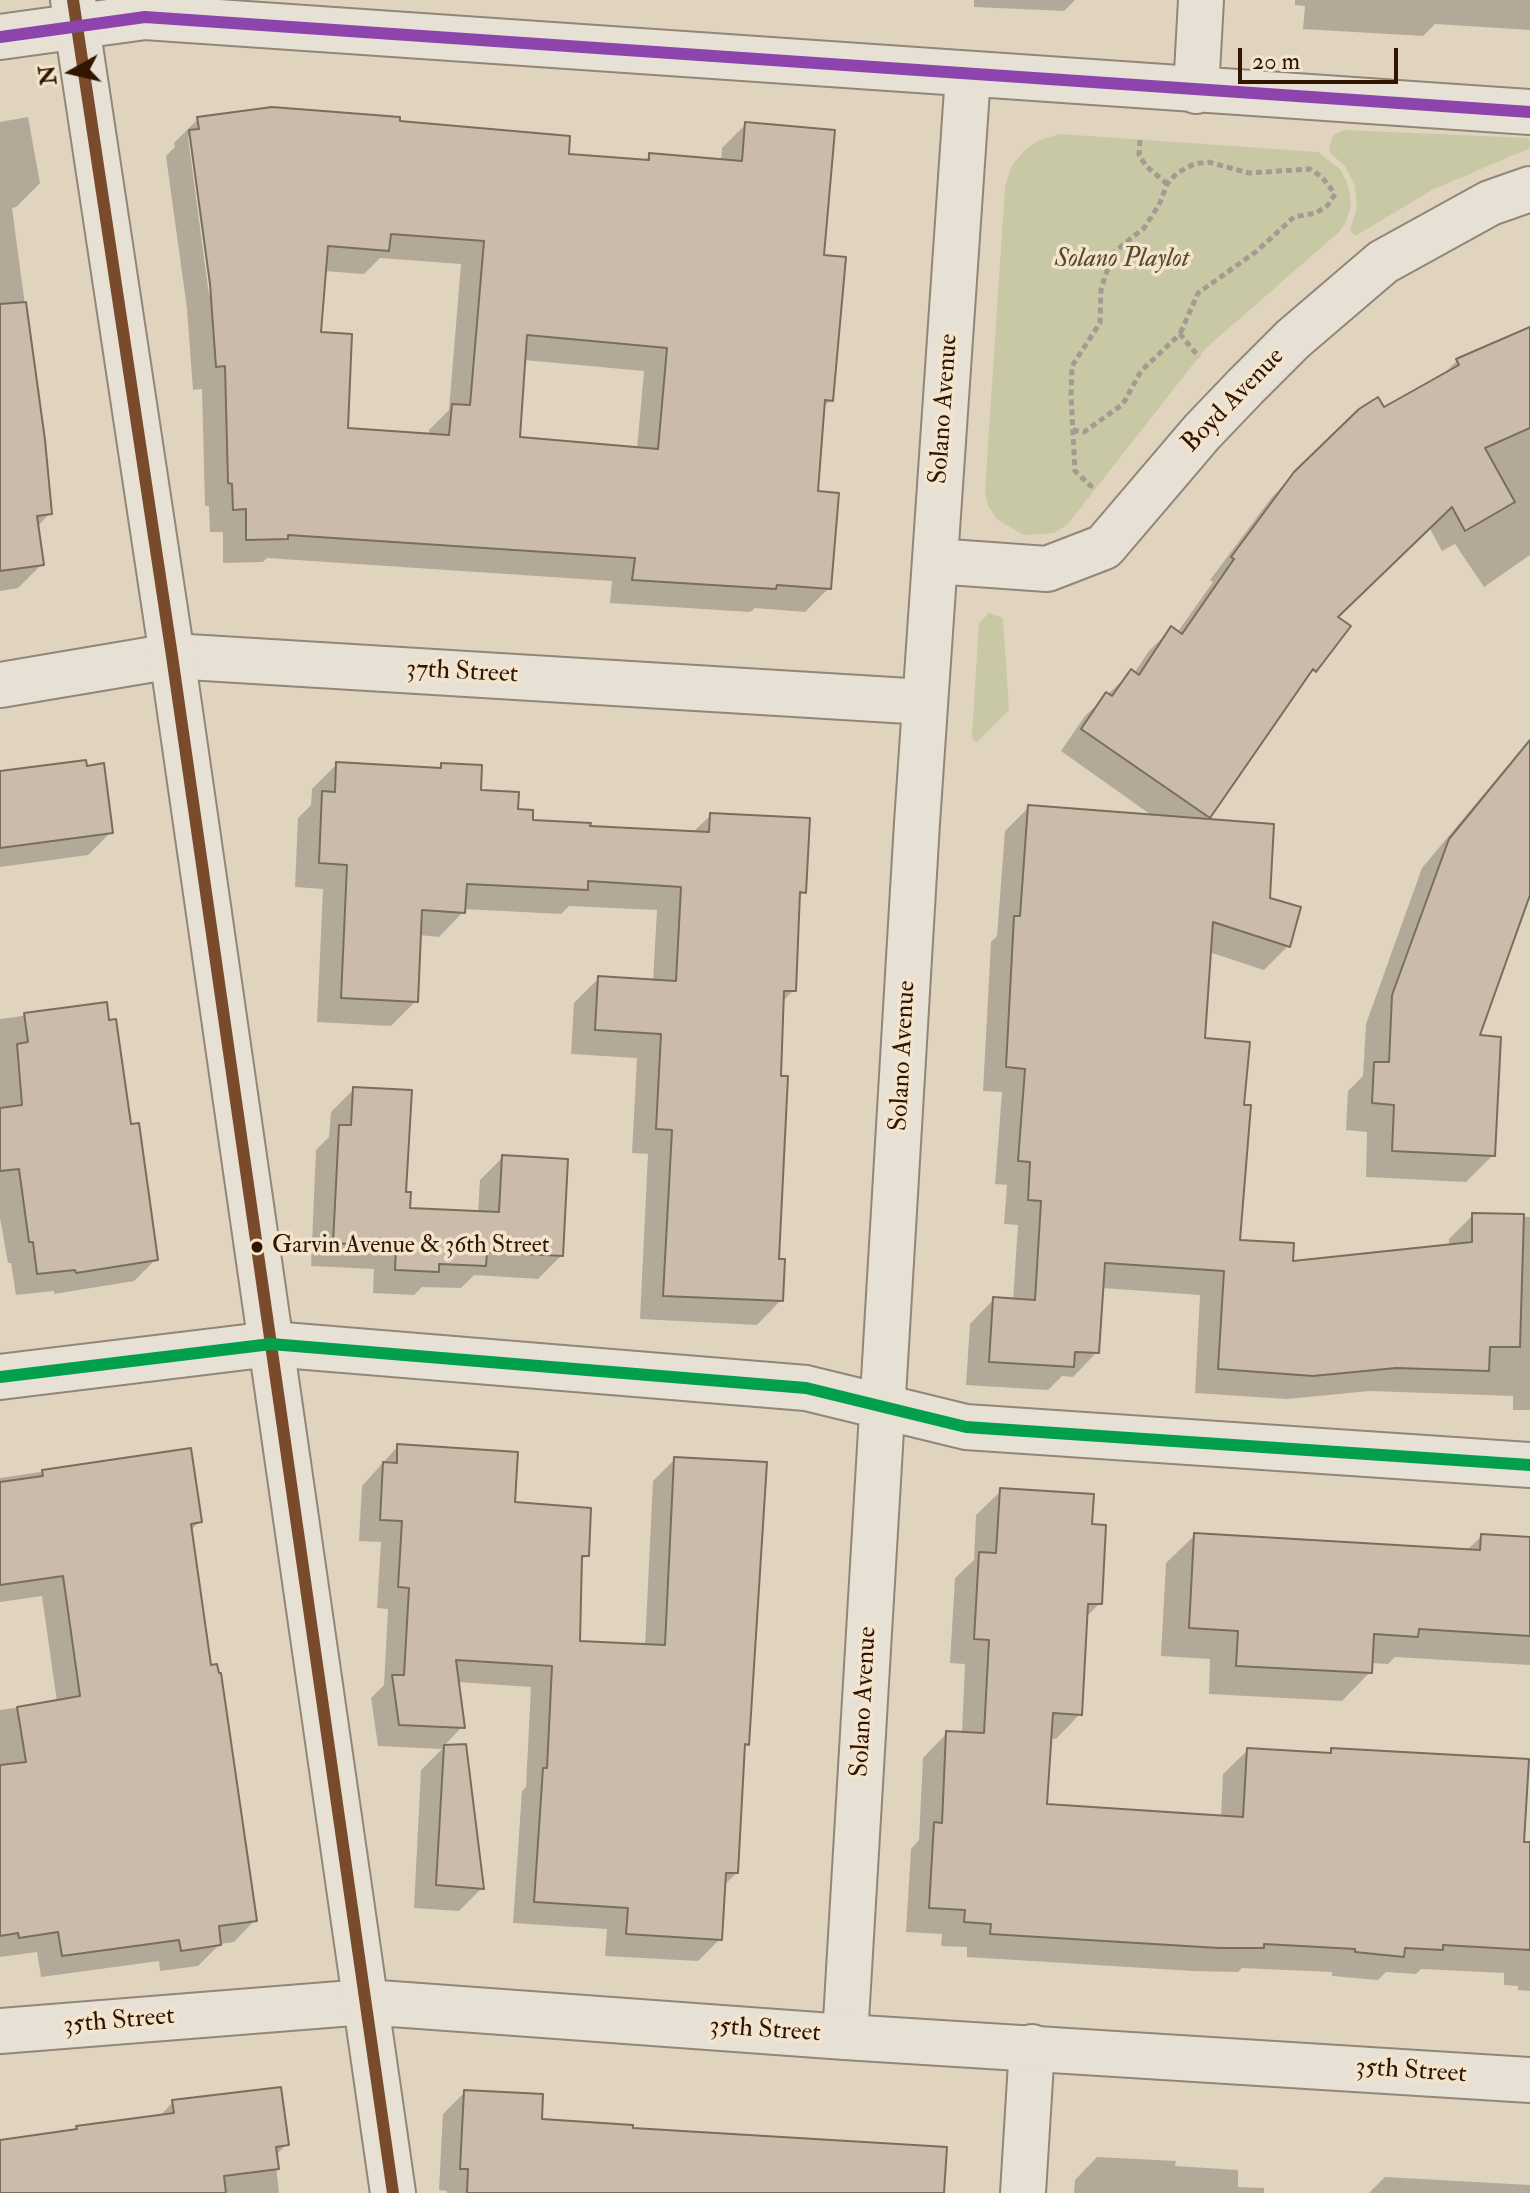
<!DOCTYPE html>
<style>
body{margin:0}
#map{position:relative;width:1530px;height:2193px;overflow:hidden;background:#e0d4bf;font-family:"IM FELL Double Pica",serif}
canvas{display:block}
.north{position:absolute;left:32px;top:32px;width:80px;height:80px;-webkit-text-stroke:6px #f3e5cd;paint-order:stroke;rotate:262deg;font-size:22px;font-weight:700;line-height:32px;text-align:center;color:#321500}
.north::after{content:'';display:block;margin:auto;width:28px;height:36px;background:#321500;clip-path:polygon(50% 0,100% 100%,50% 72%,0 100%)}
.scale{position:absolute;left:1238px;top:48px;width:160px;height:36px;box-sizing:border-box;border:4px solid #321500;border-top:0;padding-left:10px;font-size:24px;line-height:28px;white-space:nowrap;color:#321500;-webkit-text-stroke:6px #f3e5cd;paint-order:stroke}
</style>
<div id="map">
<canvas width="1530" height="2193"></canvas>
<div class="north">N</div>
<div class="scale">20 m</div>
</div>
<script>
const c = document.querySelector('canvas').getContext('2d');
c.lineJoin = 'round';
function fillPath(path, color) {
  c.fillStyle = color;
  c.fill(path, 'evenodd');
}
function poly(rows) {
  const path = new Path2D();
  for (const r of rows) {
    path.moveTo(r[0], r[1]);
    for (let i = 2; i < r.length; i += 2) path.lineTo(r[i], r[i + 1]);
  }
  return path;
}
function stroke(path, color, width, dash) {
  c.strokeStyle = color;
  c.lineWidth = width;
  c.lineCap = dash ? 'butt' : 'round';
  c.setLineDash(dash || []);
  c.stroke(path);
}
function drawText(font, color, halo, rows, align = 'center') {
  c.font = font + ' "IM FELL Double Pica",serif';
  c.lineWidth = 7;
  c.setLineDash([]);
  c.textBaseline = 'middle';
  c.strokeStyle = halo;
  c.fillStyle = color;
  for (const [text, x, y, turn = 0] of rows) {
    c.save();
    c.translate(x, y);
    c.rotate((+turn || 0) * Math.PI / 180);
    c.textAlign = isNaN(turn) ? turn : align;
    if (halo) c.strokeText(text, 0, 0);
    c.fillText(text, 0, 0);
    c.restore();
  }
}
const green = poly([
 [1344,130,1529,138,1530,148,1432,190,1355,236,1350,230,1357,208,1355,186,1345,166,1331,154,1329,149,1333,135],
 [1060,134,1318,152,1341,170,1349,188,1351,206,1346,221,1340,231,1205,349,1068,524,1054,533,1024,535,998,520,988,506,985,491,1005,187,1012,165,1026,149,1040,140],
 [989,613,1003,618,1009,710,977,742,973,740,972,735,979,623]
]);
const shadow = poly([
 [974,0,1075,0,1064,11,974,7],
 [1295,0,1530,0,1530,30,1435,24,1423,36,1303,29,1305,6,1295,5],
 [28,117,40,183,16,207,12,208,43,440,50,513,37,527,42,564,18,588,0,591,0,122],
 [198,119,398,123,567,156,643,162,650,155,721,161,722,148,746,124,822,257,831,400,822,408,816,493,829,588,805,612,755,608,750,612,610,603,612,581,267,558,263,562,223,563,223,532,210,532,209,506,205,506,202,389,193,390,187,309,166,156,175,147,174,143],
 [188,137,192,137,213,294,209,295],
 [380,258,461,264,449,410,429,430,429,436,346,429,318,334,324,271,364,274],
 [524,360,644,371,637,449,518,439],
 [1530,329,1530,555,1484,587,1455,544,1442,551,1429,527,1336,617,1314,670,1301,683,1205,820,1268,899,1288,946,1264,970,1209,952,1203,1039,1242,1107,1238,1242,1291,1264,1449,1247,1449,1239,1473,1215,1530,1217,1530,1410,1513,1410,1513,1396,1370,1391,1287,1399,1195,1393,1200,1295,1103,1288,1097,1352,1073,1377,1062,1376,1048,1390,966,1385,970,1324,994,1299,1013,1301,1018,1225,1004,1224,1007,1185,995,1184,1002,1092,983,1091,991,942,997,936,1005,831,1029,807,1154,817,1061,751,1085,716,1131,672,1134,673,1149,651,1171,629,1177,633,1213,582,1210,580,1272,497,1360,410,1383,410,1439,378,1458,360],
 [1530,743,1530,889,1477,1037,1493,1155,1466,1182,1366,1177,1367,1132,1346,1130,1348,1091,1363,1076,1366,1024,1422,868,1504,770],
 [337,764,437,770,442,765,479,792,531,822,588,828,692,833,711,815,804,892,798,898,794,990,782,1002,776,1261,781,1300,757,1325,640,1319,648,1154,632,1153,637,1058,571,1054,574,1003,599,978,653,981,657,910,569,906,561,914,464,909,463,912,439,937,419,935,416,1001,391,1026,317,1022,323,889,295,887,298,818,311,805,312,789],
 [0,774,111,832,88,855,0,867],
 [105,1005,156,1259,134,1281,54,1294,54,1291,16,1295,11,1263,8,1263,0,1218,0,1019],
 [354,1089,404,1193,408,1210,478,1213,480,1180,503,1157,561,1256,538,1279,474,1275,461,1288,422,1287,414,1295,373,1293,374,1269,311,1266,316,1150,329,1137,331,1112],
 [398,1446,513,1504,587,1555,580,1562,578,1643,645,1646,653,1481,675,1459,747,1744,743,1748,737,1873,723,1886,720,1939,698,1961,605,1956,607,1929,513,1923,522,1791,526,1787,531,1687,457,1682,462,1727,443,1747,465,1746,482,1888,459,1911,414,1908,421,1770,442,1749,378,1746,371,1698,384,1685,388,1609,377,1608,381,1542,359,1541,362,1486],
 [189,1450,200,1521,190,1531,210,1667,255,1920,234,1942,220,1944,198,1966,160,1971,159,1961,41,1977,37,1952,0,1957,0,1710,57,1702,42,1596,0,1602,0,1478],
 [1001,1491,1090,1526,1100,1603,1085,1618,1080,1714,1056,1739,1049,1738,1045,1806,1221,1817,1223,1774,1248,1750,1327,1755,1332,1750,1522,1844,1530,1844,1530,1991,1518,1990,1518,1986,1504,1985,1504,1973,1421,1969,1416,1974,1386,1972,1378,1980,1332,1976,1332,1972,1242,1968,1238,1972,1193,1971,967,1957,967,1947,941,1946,942,1934,906,1932,911,1849,919,1840,923,1758,947,1733,962,1734,965,1664,950,1663,955,1578,974,1560,976,1515],
 [1195,1535,1466,1551,1482,1536,1530,1539,1530,1665,1395,1657,1388,1664,1371,1663,1370,1672,1342,1701,1209,1694,1210,1659,1161,1656,1166,1563],
 [465,2092,539,2121,632,2130,942,2193,447,2193,447,2191,439,2190,443,2114],
 [173,2102,287,2144,275,2156,279,2193,0,2193,0,2142,73,2132,77,2128,158,2118],
 [1097,2157,1176,2161,1175,2166,1238,2170,1238,2187,1264,2188,1264,2193,1074,2193,1075,2180],
 [1385,2177,1530,2185,1530,2193,1369,2193]
]);
const building = poly([
 [272,107,400,117,400,121,570,136,569,154,649,160,649,153,742,161,745,122,835,130,824,255,846,257,833,401,825,400,818,491,839,493,831,589,777,585,776,589,632,580,635,558,288,535,288,539,246,540,246,509,233,510,232,484,228,483,225,366,216,367,210,284,189,130,199,129,197,117,272,107],
 [391,234,484,241,470,405,452,404,449,435,348,428,352,334,321,332,328,246,389,251,391,234],
 [527,335,667,348,658,449,520,437,527,335],
 [26,302,45,440,52,514,37,516,44,565,0,571,0,304,26,302],
 [1530,327,1530,428,1485,448,1515,502,1465,531,1452,507,1338,617,1351,626,1316,672,1313,669,1210,818,1081,729,1106,692,1112,696,1131,669,1139,675,1171,626,1182,634,1234,559,1231,557,1294,472,1359,409,1378,397,1384,407,1459,365,1456,359,1530,327],
 [1530,740,1530,895,1480,1035,1501,1037,1495,1156,1392,1151,1394,1105,1372,1103,1374,1062,1389,1062,1392,995,1449,839,1530,740],
 [86,760,87,766,104,763,113,833,0,848,0,771,86,760],
 [336,762,441,768,441,763,482,765,481,790,519,792,518,809,533,810,533,820,591,823,590,826,709,832,710,813,810,818,806,893,800,892,796,991,784,991,781,1076,788,1076,779,1259,785,1259,783,1301,663,1296,672,1130,656,1129,661,1034,595,1030,598,976,676,981,681,887,588,881,588,890,467,884,465,913,422,910,418,1002,341,998,347,865,319,863,322,791,335,792,336,762],
 [1028,805,1274,824,1270,898,1301,907,1290,947,1213,922,1205,1038,1250,1042,1244,1105,1251,1105,1240,1240,1294,1243,1293,1261,1472,1242,1472,1213,1524,1214,1520,1347,1490,1347,1489,1371,1396,1368,1313,1376,1218,1369,1224,1271,1105,1263,1099,1353,1075,1352,1074,1367,989,1362,993,1297,1035,1300,1041,1201,1028,1200,1030,1162,1018,1161,1025,1069,1006,1067,1014,916,1020,916,1028,805],
 [107,1002,109,1020,116,1019,131,1124,139,1123,158,1260,76,1273,75,1270,37,1274,33,1242,29,1242,19,1169,0,1171,0,1108,22,1105,17,1044,28,1042,24,1013,107,1002],
 [353,1087,412,1090,406,1192,411,1192,410,1208,499,1212,502,1155,568,1159,563,1256,487,1252,486,1266,439,1264,439,1272,395,1270,396,1247,333,1243,339,1125,351,1125,353,1087],
 [397,1444,518,1452,515,1502,591,1508,589,1556,582,1556,580,1641,665,1645,674,1457,767,1462,749,1745,745,1744,738,1873,726,1873,722,1940,626,1934,628,1908,534,1902,543,1768,547,1768,552,1666,456,1660,465,1728,399,1725,392,1675,404,1675,409,1588,398,1587,402,1521,380,1520,383,1462,397,1463,397,1444],
 [191,1448,202,1522,191,1524,211,1665,217,1664,219,1673,221,1673,257,1921,219,1926,221,1945,181,1951,179,1940,62,1956,58,1932,19,1938,18,1933,0,1936,0,1765,26,1762,17,1707,80,1696,63,1576,0,1585,0,1482,43,1476,42,1470,191,1448],
 [1000,1488,1094,1494,1092,1524,1106,1525,1102,1604,1088,1604,1082,1715,1053,1713,1047,1804,1243,1817,1247,1748,1331,1753,1331,1748,1529,1759,1524,1842,1530,1842,1530,1950,1443,1945,1443,1950,1405,1948,1404,1957,1355,1952,1355,1949,1264,1944,1264,1948,1219,1948,990,1934,991,1924,964,1922,965,1910,929,1908,934,1822,942,1823,946,1731,984,1733,989,1640,974,1639,979,1552,996,1553,1000,1488],
 [1194,1533,1480,1550,1481,1534,1530,1537,1530,1636,1419,1629,1418,1637,1374,1634,1372,1673,1236,1666,1238,1631,1189,1628,1194,1533],
 [466,1744,484,1889,436,1885,444,1745,466,1744],
 [281,2087,289,2145,276,2147,279,2169,224,2176,226,2193,0,2193,0,2140,77,2129,76,2126,174,2113,172,2100,281,2087],
 [464,2090,543,2094,542,2119,633,2125,633,2128,947,2147,944,2193,467,2193,468,2169,460,2169,464,2090]
]);
const path = poly([
 [1140,140,1139,155,1146,166,1167,184],
 [1073,430,1084,432,1123,404,1141,371,1180,334,1199,357],
 [1090,488,1091,486,1075,471,1071,395,1072,366,1100,323,1101,289,1113,253,1144,228,1159,205,1167,184,1177,173,1194,164,1208,162,1249,173,1310,169,1322,177,1335,194,1328,205,1316,213,1294,217,1257,251,1198,293,1180,334]
]);
const minor = poly([
 [0,37,145,17,1530,112],
 [1196,91,1201,0],
 [935,561,1047,569,1104,547,1202,432,1245,387,1293,339,1383,262,1490,203,1530,189],
 [0,685,172,656,925,702],
 [0,1377,271,1344,806,1388,966,1427,1530,1465],
 [0,2031,365,2002],
 [845,2037,917,823,968,75],
 [1023,2193,1032,2047]
]);
const tertiary = poly([
 [73,0,172,656,393,2193],
 [365,2002,845,2037,1530,2080]
]);
const bus1 = poly([
 [73,0,172,656,393,2193]
]);
const bus2 = poly([
 [0,1377,271,1344,806,1388,966,1427,1530,1465]
]);
const bus3 = poly([
 [0,37,145,17,1530,112]
]);
const markers = [
 [257,1247,7,"#321500"]
];
const busNames = [
 ["Garvin Avenue & 36th Street",272,1247]
];
const parkNames = [
 ["Solano Playlot",1122,260]
];
const streetNames = [
 ["Boyd Avenue",1234,401,-46],
 ["Solano Avenue",945,409,-86],
 ["37th Street",462,673,3],
 ["Solano Avenue",904,1056,-87],
 ["Solano Avenue",865,1702,-87],
 ["35th Street",119,2022,-5],
 ["35th Street",765,2031,4],
 ["35th Street",1411,2072,4]
];
fillPath(green, '#c8c8a4');
fillPath(shadow, '#0003');
fillPath(building, '#cbbbaa');
stroke(building, '#786d5f', 2);
stroke(minor, '#918678', 48);
stroke(tertiary, '#918678', 48);
stroke(path, '#a39b91', 5, [6, 4]);
stroke(minor, '#e6e0d5', 44);
stroke(tertiary, '#e6e0d5', 44);
stroke(bus1, '#7a4b2a', 12);
stroke(bus2, '#029f4d', 12);
stroke(bus3, '#8e44ad', 12);
for (const [x, y, r, color] of markers) {
  const dot = new Path2D();
  dot.arc(x, y, r, 0, 2 * Math.PI);
  c.fillStyle = color;
  c.fill(dot);
  stroke(dot, '#f3e5cd', 3);
}
drawText('24px', '#321500', '#f3e5cd', busNames, 'left');
drawText('italic 26px', '#59482b', '#f3e5cd', parkNames);
drawText('26px', '#321500', '#f3e5cd', streetNames);
</script>
